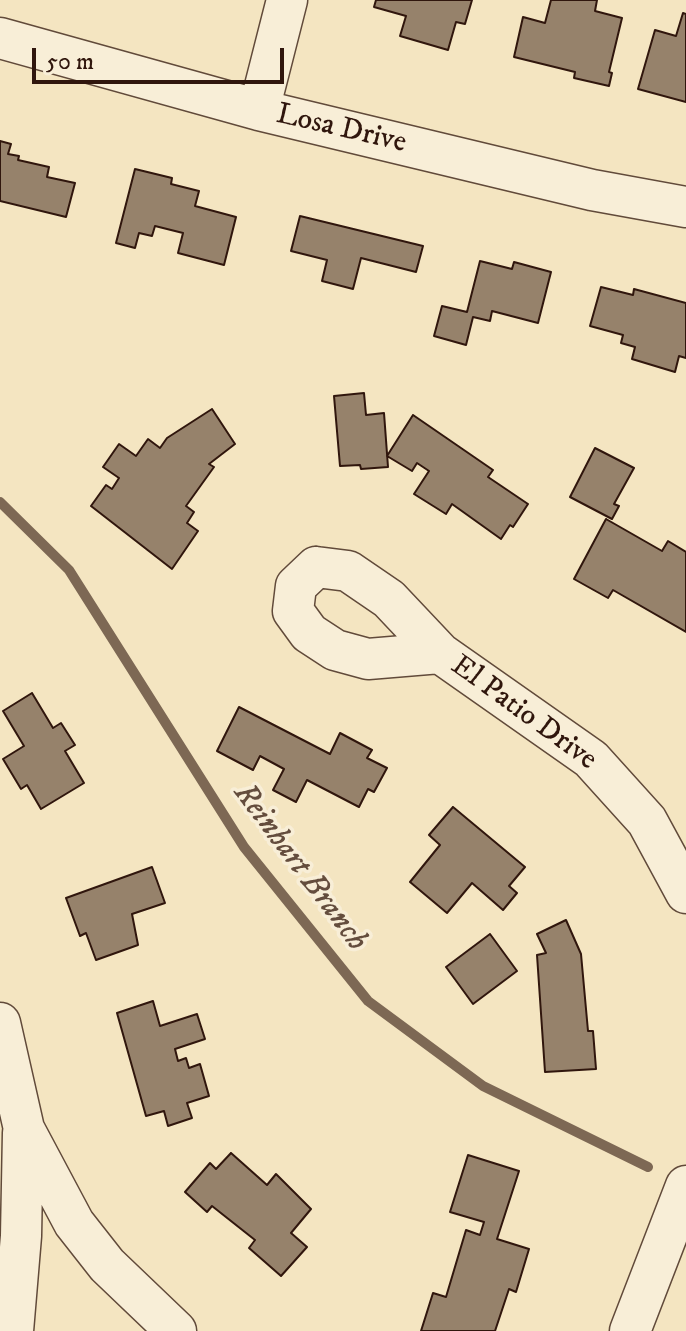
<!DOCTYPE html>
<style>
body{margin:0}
#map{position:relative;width:686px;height:1331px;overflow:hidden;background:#f4e5c1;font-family:"IM FELL DW Pica",serif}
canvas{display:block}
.scale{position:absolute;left:32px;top:48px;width:252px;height:36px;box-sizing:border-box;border:4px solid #30160d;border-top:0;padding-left:10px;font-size:24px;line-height:28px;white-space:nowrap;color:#30160d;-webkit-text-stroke:6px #f8eed7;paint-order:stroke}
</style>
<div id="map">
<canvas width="686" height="1331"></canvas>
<div class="scale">50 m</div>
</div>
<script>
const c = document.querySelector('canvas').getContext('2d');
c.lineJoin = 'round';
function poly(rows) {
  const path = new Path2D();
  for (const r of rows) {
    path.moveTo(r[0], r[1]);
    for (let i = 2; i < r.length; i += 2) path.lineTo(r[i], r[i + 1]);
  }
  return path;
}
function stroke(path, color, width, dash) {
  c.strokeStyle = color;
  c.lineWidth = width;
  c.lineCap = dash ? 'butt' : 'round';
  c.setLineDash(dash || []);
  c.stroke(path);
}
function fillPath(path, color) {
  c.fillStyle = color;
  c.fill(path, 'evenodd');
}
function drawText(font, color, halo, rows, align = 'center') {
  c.font = font + ' "IM FELL DW Pica",serif';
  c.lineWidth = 7;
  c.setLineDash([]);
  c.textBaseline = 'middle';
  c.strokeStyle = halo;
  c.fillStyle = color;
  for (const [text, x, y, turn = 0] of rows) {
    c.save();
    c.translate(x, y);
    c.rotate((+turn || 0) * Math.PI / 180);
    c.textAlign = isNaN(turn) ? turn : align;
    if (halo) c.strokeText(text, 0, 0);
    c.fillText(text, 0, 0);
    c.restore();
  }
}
const stream = poly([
 [0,502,69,570,244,847,368,1001,483,1086,648,1167]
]);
const building = poly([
 [376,0,472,0,465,24,456,22,448,50,400,36,406,16,374,7,376,0],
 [551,0,597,0,595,11,622,18,609,72,612,73,609,86,574,78,575,72,514,57,523,17,545,23,551,0],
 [683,13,686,14,686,102,638,89,655,30,676,36,683,13],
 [0,141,11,144,8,154,19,156,18,160,49,167,47,177,75,183,66,217,0,201,0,141],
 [135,169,172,178,171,184,199,191,195,206,236,217,224,265,178,253,183,233,155,226,152,236,139,233,135,248,116,243,135,169],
 [300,216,423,246,416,272,361,258,353,289,322,281,327,260,291,251,300,216],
 [480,261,512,269,514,262,551,272,538,323,492,311,490,321,473,317,466,345,434,336,442,306,467,312,480,261],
 [601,287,633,295,634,289,686,303,686,358,679,356,675,372,632,359,635,347,621,343,623,335,590,326,601,287],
 [364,393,366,415,384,413,388,467,361,469,360,465,340,466,334,396,364,393],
 [212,409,235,444,209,464,214,467,186,506,194,512,187,523,198,531,172,569,91,506,106,485,112,489,119,478,103,467,119,444,136,456,148,439,160,448,167,438,212,409],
 [413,415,493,470,488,477,528,504,513,527,510,525,501,539,452,504,446,514,414,494,429,471,417,463,412,471,387,456,413,415],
 [595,448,634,468,614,504,619,506,612,519,570,497,595,448],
 [606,519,662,551,668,541,686,552,686,632,613,590,608,598,574,579,606,519],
 [32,693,53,728,61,723,75,745,65,751,84,783,41,809,27,785,21,789,3,759,24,746,3,711,32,693],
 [239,707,330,754,340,733,372,750,367,758,387,768,374,792,368,789,359,807,307,780,296,802,273,790,284,769,260,756,253,770,217,751,239,707],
 [453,807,525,867,509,886,517,893,503,910,472,883,447,913,410,882,440,845,429,835,453,807],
 [152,867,165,903,132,914,138,945,96,960,86,933,80,936,66,898,152,867],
 [566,920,581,954,588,1031,593,1031,596,1069,545,1072,537,955,546,953,537,934,566,920],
 [490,934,517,971,473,1004,446,967,490,934],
 [153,1001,160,1026,197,1014,205,1039,175,1049,178,1061,186,1058,189,1068,200,1064,209,1096,187,1103,192,1118,168,1126,164,1111,146,1116,117,1013,153,1001],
 [231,1153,267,1185,276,1174,311,1209,291,1233,307,1247,281,1276,249,1248,255,1240,212,1206,207,1212,185,1192,210,1163,216,1169,231,1153],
 [468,1155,519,1171,497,1239,529,1249,516,1292,509,1289,495,1331,421,1331,433,1293,446,1297,466,1230,480,1235,484,1222,450,1212,468,1155]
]);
const street = poly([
 [0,38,259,110,592,190,686,207],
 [259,110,287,0],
 [316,567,348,571,389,599,440,653,368,659,335,650,309,633,293,611,296,586,316,567],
 [440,653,591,759,647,821,686,893],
 [0,1023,24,1129,74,1223,107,1265,176,1331],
 [13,1331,21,1236,23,1133],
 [630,1331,686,1186]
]);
const streetNames = [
 ["Losa Drive",341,130,13],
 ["El Patio Drive",523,714,36]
];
const waterNames = [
 ["Reinhart Branch",299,868,53]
];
stroke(stream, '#7d6854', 10);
fillPath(building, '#96826b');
stroke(building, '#30160d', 2);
stroke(street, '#614a3a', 43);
stroke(street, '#f8eed7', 40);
drawText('30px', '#30160d', '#f8eed7', streetNames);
drawText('italic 32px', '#644d3d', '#f8eed7', waterNames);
</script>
